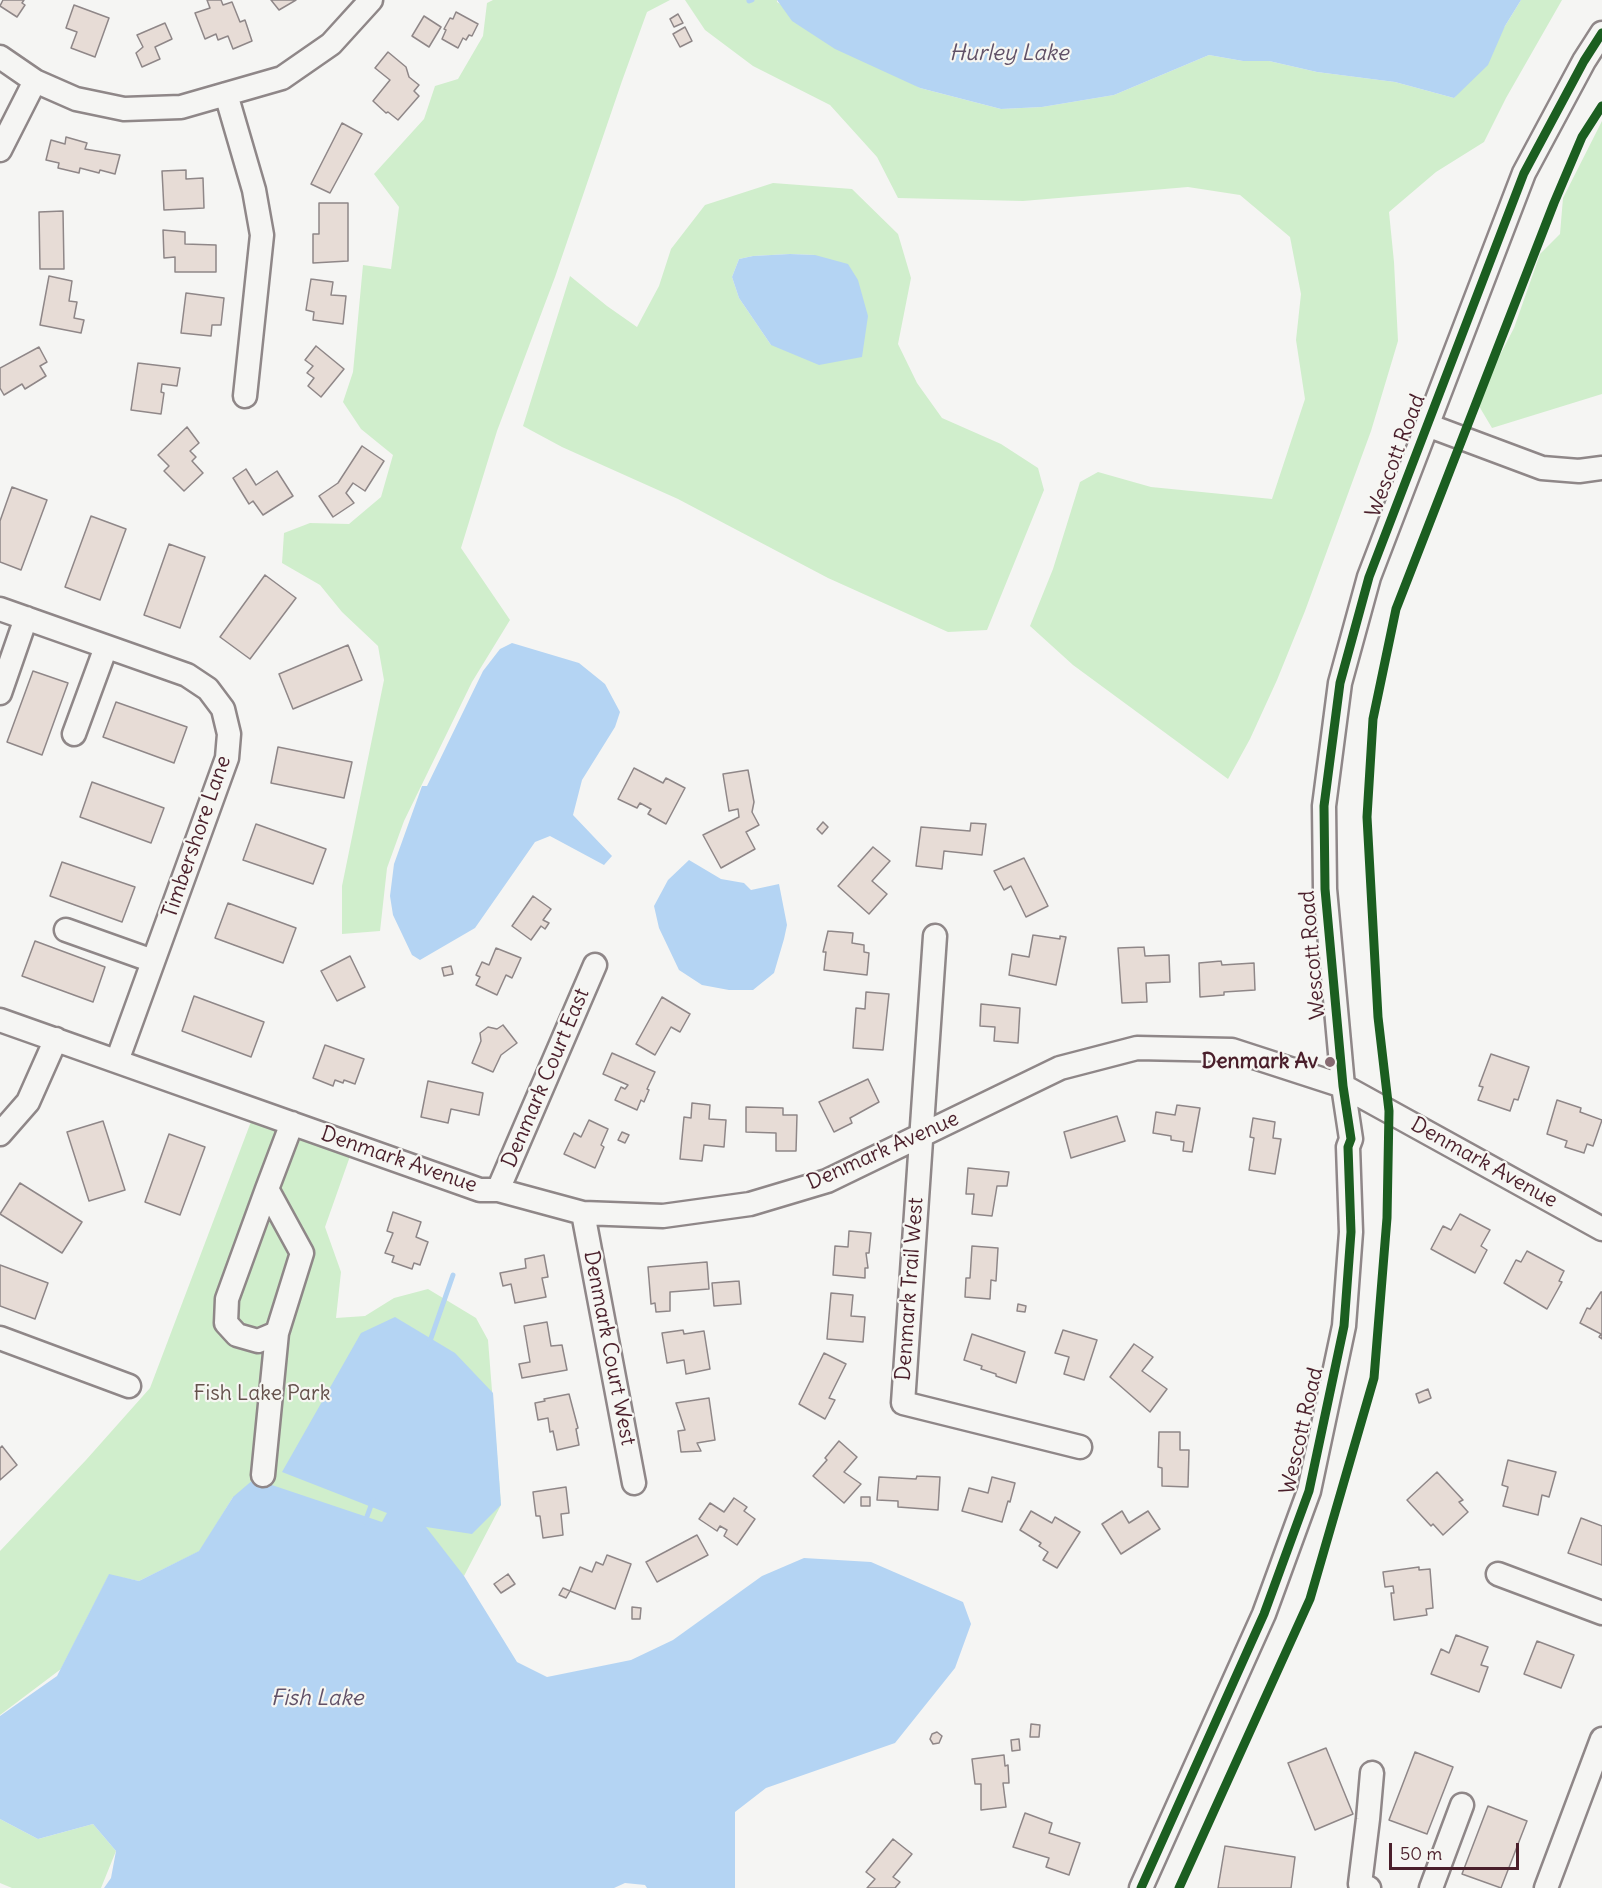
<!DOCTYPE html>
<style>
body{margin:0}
#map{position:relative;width:1602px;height:1888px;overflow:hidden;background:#f5f5f3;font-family:Delius,sans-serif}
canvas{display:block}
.scale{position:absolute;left:1389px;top:1843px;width:130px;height:27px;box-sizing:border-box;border:3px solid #4a1f2b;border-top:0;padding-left:8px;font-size:18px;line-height:21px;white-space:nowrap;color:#4a1f2b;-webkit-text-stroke:4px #f6f6f2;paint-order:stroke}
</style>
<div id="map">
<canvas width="1602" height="1888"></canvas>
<div class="scale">50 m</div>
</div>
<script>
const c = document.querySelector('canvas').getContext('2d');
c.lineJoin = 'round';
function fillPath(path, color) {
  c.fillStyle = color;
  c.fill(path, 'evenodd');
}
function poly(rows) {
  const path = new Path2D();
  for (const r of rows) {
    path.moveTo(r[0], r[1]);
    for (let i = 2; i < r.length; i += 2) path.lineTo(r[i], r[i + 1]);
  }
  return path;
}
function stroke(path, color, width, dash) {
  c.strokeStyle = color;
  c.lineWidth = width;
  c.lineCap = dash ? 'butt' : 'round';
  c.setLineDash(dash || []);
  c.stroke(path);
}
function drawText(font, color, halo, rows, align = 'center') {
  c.font = font + ' Delius,sans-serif';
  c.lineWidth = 4.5;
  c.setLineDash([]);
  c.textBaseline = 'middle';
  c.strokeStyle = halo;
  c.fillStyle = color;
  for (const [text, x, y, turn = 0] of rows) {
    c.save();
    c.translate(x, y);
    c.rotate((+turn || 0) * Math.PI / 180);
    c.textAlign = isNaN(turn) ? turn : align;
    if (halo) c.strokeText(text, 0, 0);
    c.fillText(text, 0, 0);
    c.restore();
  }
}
const green = poly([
 [493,0,670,0,647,12,622,81,555,277,497,431,461,548,510,620,472,682,404,821,387,868,380,931,342,934,342,886,384,680,378,646,342,612,320,585,282,563,284,533,310,523,349,524,381,497,393,455,361,429,343,402,353,372,363,265,391,269,399,207,374,174,424,119,435,86,458,79,483,36,487,3],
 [685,0,777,0,777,2,920,88,1001,109,1042,107,1114,95,1209,55,1243,61,1269,61,1317,72,1395,82,1454,98,1505,26,1521,0,1562,0,1506,98,1484,142,1436,172,1389,212,1394,262,1398,341,1371,431,1305,611,1277,680,1250,739,1228,779,1073,665,1030,626,1053,569,1080,482,1098,472,1151,487,1272,499,1305,399,1296,340,1301,294,1290,237,1240,195,1188,187,1023,201,898,198,877,157,830,105,753,66,705,30],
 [1602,121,1602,394,1492,428,1476,401,1514,328,1540,254,1560,234,1563,198],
 [773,183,852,189,898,234,911,278,898,344,917,383,942,418,1001,444,1038,468,1044,490,987,630,948,632,828,578,678,499,562,447,523,426,570,276,607,306,637,327,659,286,671,249,705,205],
 [790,254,815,255,771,345,739,298,732,277,739,259,753,256],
 [252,1119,354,1145,325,1227,341,1272,336,1318,365,1316,394,1298,428,1289,476,1318,488,1340,501,1505,464,1576,382,1523,233,1497,200,1551,139,1581,109,1575,61,1669,0,1715,0,1551,86,1460,150,1388],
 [0,1819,38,1839,93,1824,116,1851,101,1888,12,1888,0,1883]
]);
const water = poly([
 [777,0,1521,0,1505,26,1488,65,1454,98,1395,82,1317,72,1269,61,1243,61,1209,55,1114,95,1042,107,1001,109,920,88,835,49,792,21],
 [790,254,815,255,848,264,858,280,868,316,862,357,819,365,771,345,739,298,732,277,739,259,753,256],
 [512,643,579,663,605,684,620,712,615,727,582,780,573,815,612,856,604,865,550,836,535,842,475,928,420,960,412,955,393,915,390,896,394,864,422,786,427,786,483,671,500,649],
 [689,860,721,879,744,883,751,890,779,884,787,925,784,939,774,973,753,990,729,990,702,985,679,970,659,928,654,906,668,880],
 [395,1317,455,1353,493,1393,501,1505,472,1534,426,1527,464,1576,517,1662,547,1677,631,1660,673,1640,762,1576,804,1558,871,1562,963,1602,971,1624,955,1668,895,1743,766,1788,735,1812,735,1888,647,1888,645,1885,625,1883,614,1888,104,1888,111,1878,116,1851,93,1824,38,1839,0,1819,0,1716,57,1676,109,1574,139,1581,199,1551,233,1497,254,1479,382,1522,387,1513,282,1472,361,1333]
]);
const stream = poly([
 [749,1,752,0],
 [429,1344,453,1275],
 [365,1522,373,1500]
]);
const building = poly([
 [3,0,24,0,22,3,25,5,17,17,0,6,3,0],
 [207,0,221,0,223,5,232,2,240,22,245,20,252,41,233,49,228,36,218,40,216,34,205,39,195,13,210,8,207,0],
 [271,0,296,0,279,10,271,0],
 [74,5,109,18,95,57,71,48,77,32,66,28,74,5],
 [456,12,478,24,472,36,469,35,466,40,463,38,458,48,442,39,446,30,444,29,450,18,453,19,456,12],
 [678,14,683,23,674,27,670,19,678,14],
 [424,16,441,27,429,47,412,36,424,16],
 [165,23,172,39,155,47,160,59,142,67,136,53,143,47,137,35,165,23],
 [685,27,692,41,680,47,673,34,685,27],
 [388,52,406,67,409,77,419,85,414,91,419,96,398,120,388,112,386,113,373,101,390,80,375,68,388,52],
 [342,123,362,134,330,193,311,184,342,123],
 [66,137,87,143,85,149,120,155,115,174,100,170,99,173,80,168,79,173,58,168,59,163,46,160,51,140,65,144,66,137],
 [186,170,186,179,203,178,204,208,164,210,162,171,186,170],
 [319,203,348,203,348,261,313,263,313,234,319,234,319,203],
 [63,211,64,269,40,269,39,212,63,211],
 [163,230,185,232,185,244,216,245,216,272,175,272,175,257,164,258,163,230],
 [49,276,72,281,69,301,77,302,74,318,84,320,81,333,40,325,49,276],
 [311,279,333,282,331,295,346,296,343,324,313,320,314,312,306,310,311,279],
 [186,293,224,298,221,325,212,325,211,336,181,333,186,293],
 [316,346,344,369,321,397,308,386,314,378,307,373,313,366,305,360,316,346],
 [39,347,47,362,40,366,46,376,25,389,22,384,4,395,0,388,0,368,39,347],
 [138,363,180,368,177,386,162,384,161,392,164,393,161,414,131,410,138,363],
 [187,427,199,443,190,451,196,457,192,461,203,473,184,491,164,471,169,466,158,455,187,427],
 [362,446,384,461,365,491,353,483,346,493,354,503,333,517,319,496,338,483,362,446],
 [246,469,256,485,277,471,293,496,263,515,253,501,249,504,233,478,246,469],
 [12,487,47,500,21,570,0,562,0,521,12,487],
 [91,516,126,529,100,600,65,587,91,516],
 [169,544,205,557,180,628,144,615,169,544],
 [265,575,296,598,250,659,220,637,265,575],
 [348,645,362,680,293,709,279,674,348,645],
 [33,671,68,683,42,755,7,742,33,671],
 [116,702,187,727,174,763,103,737,116,702],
 [278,747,352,762,344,798,271,783,278,747],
 [634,768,663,783,666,778,685,788,666,824,648,814,651,809,640,803,637,808,618,799,634,768],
 [748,770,754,802,752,812,759,825,746,832,755,849,721,868,703,835,739,817,738,809,729,811,723,774,748,770],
 [92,782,164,808,151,843,80,817,92,782],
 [823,822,828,827,822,834,817,829,823,822],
 [971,823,986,824,982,855,944,851,942,869,916,866,921,827,970,831,971,823],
 [256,824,326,849,313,884,243,860,256,824],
 [873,847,890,861,872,881,887,894,869,914,838,886,873,847],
 [1024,858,1048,906,1026,917,1011,886,1004,890,994,871,1024,858],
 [62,862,135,887,122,922,50,896,62,862],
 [533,896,551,909,543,920,549,923,545,929,541,926,531,940,512,926,533,896],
 [228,903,296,928,283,963,215,938,228,903],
 [828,931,853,933,852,943,864,945,864,952,869,953,867,975,824,970,826,952,823,952,828,931],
 [1033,935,1060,939,1060,936,1066,937,1056,985,1009,975,1012,954,1029,957,1033,935],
 [35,941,105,967,93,1002,22,976,35,941],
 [1144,947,1145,956,1169,955,1170,982,1146,983,1147,1002,1122,1003,1118,948,1144,947],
 [496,948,521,958,512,978,506,975,497,995,476,985,480,977,476,975,482,962,489,965,496,948],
 [350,956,365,987,337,1001,321,971,350,956],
 [1221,961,1222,965,1254,963,1255,990,1224,992,1224,995,1200,997,1199,963,1221,961],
 [451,966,453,974,444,976,442,968,451,966],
 [866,992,889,994,883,1050,853,1048,856,1008,865,1009,866,992],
 [194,996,264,1022,251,1057,182,1031,194,996],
 [662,997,690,1014,680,1032,671,1027,655,1055,636,1044,662,997],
 [981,1004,1020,1008,1018,1043,994,1041,995,1027,980,1026,981,1004],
 [503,1025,517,1043,501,1055,493,1072,472,1063,481,1041,480,1033,488,1027,497,1029,503,1025],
 [325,1045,364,1059,355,1084,344,1080,343,1083,335,1080,333,1086,313,1078,325,1045],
 [612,1053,655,1072,647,1089,649,1090,644,1102,641,1100,637,1110,615,1100,621,1087,625,1089,628,1085,603,1074,612,1053],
 [1491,1054,1529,1067,1518,1100,1514,1099,1510,1111,1478,1100,1483,1087,1479,1086,1491,1054],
 [868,1079,879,1102,850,1118,852,1123,834,1132,819,1102,868,1079],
 [428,1081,483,1093,479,1115,451,1109,448,1123,421,1117,428,1081],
 [1557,1100,1581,1108,1580,1112,1602,1120,1593,1146,1587,1144,1584,1153,1565,1147,1567,1141,1547,1134,1557,1100],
 [692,1103,710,1105,709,1119,726,1120,724,1147,704,1145,702,1161,680,1159,684,1117,691,1118,692,1103],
 [1177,1105,1200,1108,1192,1152,1183,1151,1184,1142,1171,1140,1171,1136,1153,1133,1156,1112,1175,1115,1177,1105],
 [746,1107,783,1108,783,1115,797,1115,796,1151,776,1151,776,1133,746,1132,746,1107],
 [1117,1116,1125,1141,1071,1158,1064,1132,1117,1116],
 [1253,1118,1275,1122,1273,1138,1281,1139,1275,1174,1249,1170,1254,1138,1250,1137,1253,1118],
 [589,1120,608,1129,601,1145,604,1147,595,1168,564,1154,574,1133,581,1137,589,1120],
 [103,1121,125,1190,89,1201,67,1132,103,1121],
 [622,1132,629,1135,625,1143,618,1140,622,1132],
 [169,1134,205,1147,180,1215,145,1202,169,1134],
 [968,1168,1009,1172,1007,1186,997,1186,992,1216,972,1214,974,1194,966,1194,968,1168],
 [20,1183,82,1222,62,1253,0,1214,20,1183],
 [393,1212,421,1222,416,1237,428,1242,420,1265,414,1263,412,1269,392,1262,394,1256,385,1253,393,1233,387,1231,393,1212],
 [1460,1214,1490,1230,1481,1246,1487,1250,1475,1273,1431,1249,1443,1226,1451,1230,1460,1214],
 [849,1231,871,1233,869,1253,866,1253,868,1268,865,1268,865,1278,833,1275,835,1246,848,1247,849,1231],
 [972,1246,998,1248,996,1281,991,1280,990,1299,965,1297,966,1278,970,1278,972,1246],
 [1527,1251,1564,1271,1559,1281,1562,1282,1547,1309,1504,1283,1516,1260,1521,1262,1527,1251],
 [544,1255,548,1277,542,1278,546,1297,515,1303,511,1284,503,1286,500,1273,526,1268,525,1259,544,1255],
 [707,1262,709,1289,670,1292,670,1311,656,1312,655,1303,651,1304,648,1267,707,1262],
 [0,1265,48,1283,35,1319,0,1306,0,1265],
 [739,1281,741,1304,714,1306,712,1283,739,1281],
 [1601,1292,1602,1292,1602,1339,1599,1337,1601,1334,1580,1323,1587,1308,1590,1309,1601,1292],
 [831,1293,853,1295,851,1316,865,1317,863,1342,827,1339,831,1293],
 [1018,1304,1026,1306,1025,1312,1017,1311,1018,1304],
 [547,1322,551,1346,562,1345,567,1370,522,1378,519,1364,530,1362,524,1326,547,1322],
 [683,1330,684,1334,704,1331,710,1369,686,1374,684,1360,667,1363,662,1333,683,1330],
 [1063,1330,1097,1340,1084,1380,1064,1374,1069,1357,1055,1353,1063,1330],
 [972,1334,1025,1352,1016,1383,996,1376,996,1374,981,1369,982,1366,964,1360,972,1334],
 [1134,1344,1153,1357,1142,1371,1167,1389,1150,1412,1110,1377,1134,1344],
 [824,1353,846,1364,829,1398,835,1400,825,1419,799,1404,824,1353],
 [1428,1389,1431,1398,1419,1403,1416,1394,1428,1389],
 [569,1394,578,1428,576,1429,579,1445,557,1450,553,1431,550,1432,548,1418,538,1420,535,1403,545,1401,544,1399,569,1394],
 [709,1398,715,1440,697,1443,701,1451,681,1452,678,1431,685,1430,676,1403,709,1398],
 [1159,1432,1180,1432,1180,1450,1189,1450,1188,1487,1162,1486,1162,1468,1158,1467,1159,1432],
 [839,1441,857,1457,844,1472,861,1484,844,1503,813,1476,827,1460,825,1458,839,1441],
 [2,1446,17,1465,0,1480,0,1448,2,1446],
 [1508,1460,1556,1472,1549,1497,1542,1495,1538,1515,1503,1506,1508,1487,1502,1485,1508,1460],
 [1437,1472,1463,1500,1459,1502,1468,1512,1443,1535,1433,1524,1431,1526,1407,1500,1437,1472],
 [917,1476,940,1477,938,1510,898,1507,898,1501,877,1500,879,1477,916,1479,917,1476],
 [992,1477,1015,1483,1010,1502,1008,1501,1002,1522,962,1511,969,1488,988,1493,992,1477],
 [566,1487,569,1513,561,1514,563,1535,543,1538,540,1516,536,1516,533,1492,566,1487],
 [861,1497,870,1497,870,1506,861,1506,861,1497],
 [734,1498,747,1507,744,1511,755,1519,737,1545,724,1536,727,1530,720,1526,717,1531,699,1519,710,1503,724,1512,734,1498],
 [1031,1511,1052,1523,1055,1517,1080,1532,1057,1568,1043,1560,1048,1552,1039,1546,1041,1543,1020,1530,1031,1511],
 [1122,1511,1129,1523,1148,1511,1160,1529,1121,1554,1102,1524,1122,1511],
 [1581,1518,1602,1526,1602,1565,1568,1553,1581,1518],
 [697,1535,708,1555,657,1582,646,1562,697,1535],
 [607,1555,631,1564,615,1609,570,1591,580,1567,592,1572,596,1562,603,1565,607,1555],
 [1419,1567,1419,1570,1430,1569,1433,1608,1426,1609,1427,1615,1394,1620,1391,1593,1394,1593,1393,1586,1385,1587,1383,1572,1419,1567],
 [508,1574,515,1584,501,1593,494,1584,508,1574],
 [563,1588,570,1591,566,1598,559,1595,563,1588],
 [632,1607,641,1608,640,1619,632,1619,632,1607],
 [1456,1635,1488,1647,1481,1665,1488,1667,1479,1692,1431,1674,1441,1649,1449,1653,1456,1635],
 [1537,1641,1574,1655,1561,1688,1524,1674,1537,1641],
 [1031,1724,1040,1725,1039,1737,1030,1737,1031,1724],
 [937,1732,942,1736,939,1743,933,1744,930,1739,932,1734,937,1732],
 [1019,1739,1020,1750,1012,1751,1011,1740,1019,1739],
 [1326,1748,1353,1814,1315,1830,1288,1763,1326,1748],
 [1415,1752,1453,1767,1427,1834,1389,1820,1415,1752],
 [1004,1755,1005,1766,1008,1765,1009,1783,1003,1783,1006,1807,981,1810,981,1784,975,1784,972,1759,1004,1755],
 [1488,1806,1527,1821,1501,1888,1462,1874,1488,1806],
 [1025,1813,1052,1823,1049,1833,1080,1843,1069,1875,1046,1867,1049,1858,1013,1847,1025,1813],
 [893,1839,912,1854,893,1877,900,1882,895,1888,867,1888,875,1879,866,1872,893,1839],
 [1225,1846,1295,1857,1291,1888,1218,1888,1225,1846]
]);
const minor = poly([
 [0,57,35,81,76,99,124,109,181,107,282,78,331,44,371,0],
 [226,94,254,190,262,235,245,396],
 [0,150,35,81],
 [1427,425,1542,468,1579,471,1602,468],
 [0,609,187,675,208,689,223,709,229,734,227,758,117,1061],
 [0,693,26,618],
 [74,734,106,647],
 [66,930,153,961],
 [935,936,903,1403,1080,1447],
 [0,1020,480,1190,498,1190,583,1213,663,1216,750,1204,827,1181,1060,1068,1137,1048,1232,1050,1343,1086,1602,1229],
 [0,1134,28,1102,56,1039],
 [267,1189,302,1253,277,1333,258,1341,237,1335,226,1323,227,1299,267,1189,292,1123],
 [498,1190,595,965],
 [583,1213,634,1483],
 [0,1338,129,1386],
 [263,1475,277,1333],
 [1498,1574,1602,1613],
 [1141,1888,1264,1614,1309,1491,1344,1326,1351,1232,1348,1147,1351,1139,1343,1086,1325,889,1324,806,1340,683,1369,577,1524,173,1584,61,1602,33],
 [1369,1888,1360,1884,1368,1819,1372,1773],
 [1431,1888,1462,1805],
 [1546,1888,1602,1739]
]);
const cycleway = poly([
 [1141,1888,1264,1614,1309,1491,1344,1326,1351,1232,1348,1147,1351,1139,1343,1086,1325,889,1324,806,1340,683,1369,577,1524,173,1584,61,1602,33],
 [1179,1888,1310,1599,1374,1378,1387,1218,1389,1111,1378,1017,1367,817,1373,719,1396,609,1554,203,1582,137,1602,106]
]);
const markers = [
 [1330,1062,6,"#866a71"]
];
const streetNames = [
 ["Wescott Road",1396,456,-69],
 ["Timbershore Lane",197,837,-71],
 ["Wescott Road",1313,955,-95],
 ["Denmark Court East",546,1078,-67],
 ["Denmark Avenue",883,1151,-24],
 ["Denmark Avenue",399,1160,19],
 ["Denmark Avenue",1484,1163,29],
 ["Denmark Trail West",910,1289,-86],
 ["Denmark Court West",609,1348,79],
 ["Wescott Road",1302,1431,-77]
];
const poiNames = [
 ["Denmark Av",1318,1062]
];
const parkNames = [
 ["Fish Lake Park",262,1394]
];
const waterNames = [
 ["Hurley Lake",1009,54],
 ["Fish Lake",317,1699]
];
fillPath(green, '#d0eecc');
fillPath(water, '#b4d4f3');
stroke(stream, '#b4d4f3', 5);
fillPath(building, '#e7dcd6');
stroke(building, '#8f8788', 1.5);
stroke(minor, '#8f8788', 27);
stroke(minor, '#f5f5f3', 22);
stroke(cycleway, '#1b5e20', 9);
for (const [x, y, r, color] of markers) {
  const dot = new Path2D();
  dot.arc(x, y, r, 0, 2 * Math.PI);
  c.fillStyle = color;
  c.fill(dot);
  stroke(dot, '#f6f6f2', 2);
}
drawText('21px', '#4a1f2b', '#f6f6f2', streetNames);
drawText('bold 21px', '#4a1f2b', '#f6f6f2', poiNames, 'right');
drawText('21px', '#64524c', '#f6f6f2', parkNames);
drawText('italic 22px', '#615167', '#f6f6f2', waterNames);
</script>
